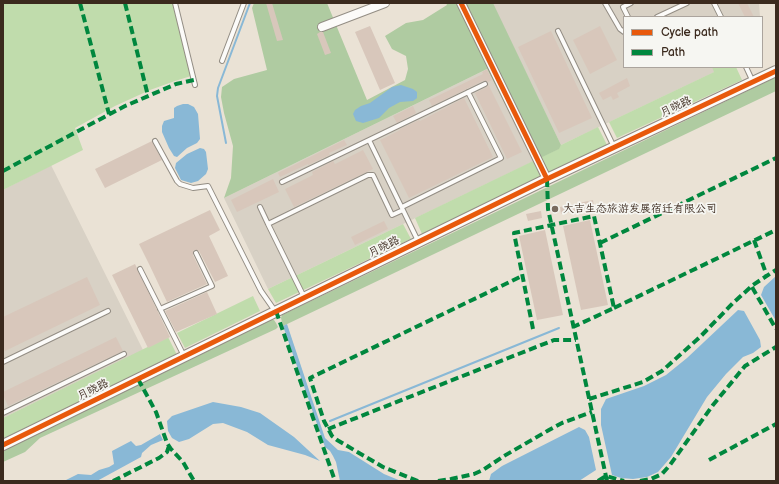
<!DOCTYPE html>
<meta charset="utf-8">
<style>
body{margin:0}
#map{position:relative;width:779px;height:484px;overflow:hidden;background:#eae2d5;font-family:"Balsamiq Sans",sans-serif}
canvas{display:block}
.frame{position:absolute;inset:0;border:4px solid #3b2a1e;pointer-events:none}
.legend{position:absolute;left:623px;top:16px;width:140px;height:52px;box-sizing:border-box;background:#f6f6f2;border:1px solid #aba49d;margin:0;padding:5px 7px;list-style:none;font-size:12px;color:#3b2a1e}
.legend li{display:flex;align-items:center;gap:8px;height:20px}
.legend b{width:20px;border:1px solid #aba49d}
</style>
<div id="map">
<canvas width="779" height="484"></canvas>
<div class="frame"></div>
<ul class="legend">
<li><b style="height:5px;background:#e8590c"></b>Cycle path</li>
<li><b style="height:5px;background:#00873e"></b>Path</li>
</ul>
</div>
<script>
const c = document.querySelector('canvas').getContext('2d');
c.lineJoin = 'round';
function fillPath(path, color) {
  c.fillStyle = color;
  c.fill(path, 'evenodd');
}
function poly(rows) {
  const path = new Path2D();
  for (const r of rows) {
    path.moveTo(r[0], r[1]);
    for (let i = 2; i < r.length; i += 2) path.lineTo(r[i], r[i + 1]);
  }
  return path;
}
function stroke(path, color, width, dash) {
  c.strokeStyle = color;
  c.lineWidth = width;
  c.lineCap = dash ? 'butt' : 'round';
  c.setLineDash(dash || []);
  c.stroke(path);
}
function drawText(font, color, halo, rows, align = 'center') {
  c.font = font + ' "Balsamiq Sans","LXGW WenKai TC",sans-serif';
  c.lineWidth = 3.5;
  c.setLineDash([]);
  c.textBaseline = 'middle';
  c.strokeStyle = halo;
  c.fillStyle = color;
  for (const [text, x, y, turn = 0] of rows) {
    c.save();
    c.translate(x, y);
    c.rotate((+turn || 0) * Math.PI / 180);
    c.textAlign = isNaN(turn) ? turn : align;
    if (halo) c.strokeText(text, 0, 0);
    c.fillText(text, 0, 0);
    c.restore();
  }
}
const industrial = poly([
 [492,3,759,3,760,17,624,17,624,67,725,67,561,145],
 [487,69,534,161,268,289,224,198],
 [51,165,143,350,3,418,3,190]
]);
const green = poly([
 [3,3,173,3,191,76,175,81,150,90,115,106,75,128,83,150,3,190],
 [712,67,736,67,742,80,617,138,609,122,714,72],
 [598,127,607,145,422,234,415,218,558,149,561,145],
 [403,224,411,239,276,303,268,289],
 [253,296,260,311,185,348,177,333],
 [168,337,177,355,5,439,3,435,3,418]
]);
const forest = poly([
 [254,3,327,3,367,100,405,80,408,69,406,56,392,49,385,36,406,23,423,20,447,5,446,3,493,3,561,145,559,149,534,161,487,69,224,198,231,178,233,146,224,113,221,97,222,87,234,79,267,70,252,8],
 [776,77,776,91,283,326,281,318,282,315],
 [271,319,274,320,276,323,278,327,276,329,40,438,25,452,3,462,3,451]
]);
const water = poly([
 [401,85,413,89,417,92,417,98,413,101,400,102,389,108,379,118,363,123,356,121,353,114,355,110,361,106,370,103,392,87],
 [183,104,188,104,194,107,198,114,200,139,197,143,187,148,177,157,174,156,169,148,162,132,162,126,164,121,174,118,174,108,177,106],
 [200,148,204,149,206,152,208,169,206,174,198,181,191,183,181,180,175,168,176,163,187,154],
 [776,276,776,321,761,295,764,287],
 [738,310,744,311,760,340,761,347,753,353,743,357,726,374,707,397,671,457,658,472,647,477,633,479,621,478,612,475,601,425,601,409,606,399,644,386,666,375,687,358],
 [287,324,325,438,338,450,349,452,384,474,401,481,340,481,336,462,333,456,330,451,325,447,283,326],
 [213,402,241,407,260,413,294,437,320,461,305,455,268,445,247,432,223,423,213,424,189,439,179,442,172,438,168,431,167,421,172,416],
 [579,427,585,430,589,437,596,470,579,481,489,481,491,474,502,466],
 [160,434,163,440,151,445,142,453,141,457,97,481,64,481,78,474,91,475,99,470,109,467,114,464,112,451,131,441,136,446,141,445]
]);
const stream = poly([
 [226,143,217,96,218,88,250,3],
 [330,421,559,328]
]);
const building = poly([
 [266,3,272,3,283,40,277,41],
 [738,3,747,3,754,17,745,17],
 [370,26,395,83,380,90,355,32],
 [600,26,617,60,590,74,573,40],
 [551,31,592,118,559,133,518,47],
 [320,32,323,32,331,53,325,55,317,34],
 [487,69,492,80,488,82,483,81,432,106,429,100,483,74,482,72],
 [627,78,630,86,617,93,619,97,613,100,611,96,603,100,599,93],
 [488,84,522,152,507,159,475,93,487,87],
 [464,98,493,157,409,198,380,140,400,130,400,129,419,120,420,121],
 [413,106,416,113,397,123,393,116],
 [344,140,347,145,329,153,330,155,308,165,308,164,280,177,278,173],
 [152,141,162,160,105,188,95,169],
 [363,150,373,169,294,207,285,189,313,175,312,172,333,161,335,164],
 [273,179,279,192,237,212,231,200],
 [593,200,594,207,561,214,560,207],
 [210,210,220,230,209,236,228,276,215,282,199,251,195,250,193,251,193,255,207,284,167,302,149,264,139,244],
 [541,211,542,218,528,221,526,214],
 [590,220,608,305,581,310,563,226],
 [384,221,388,229,355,245,351,237],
 [545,230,563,315,537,320,519,236],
 [135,264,170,337,148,348,112,275],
 [87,277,100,305,5,351,3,347,3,317],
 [207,292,217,314,176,332,165,311],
 [116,337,123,351,8,406,3,395,3,392]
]);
const service = poly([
 [175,3,195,85],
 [605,3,620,29,624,32],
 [714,3,721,17],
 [628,17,623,7,631,3],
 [657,17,687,3],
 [558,31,614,147],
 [222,61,244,3],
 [746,67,753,82],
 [369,140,418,241],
 [155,141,177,181,180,184,193,188,208,186,261,291,275,311],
 [282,182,485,84],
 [260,207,268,224,368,175,373,175,392,215,403,210],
 [402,207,501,158,468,92],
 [268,224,304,297],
 [140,269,184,356],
 [160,309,212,286,196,253],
 [3,362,108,311],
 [3,413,124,354]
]);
const minor = poly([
 [461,3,547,179],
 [322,27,385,3]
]);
const tertiary = poly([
 [3,445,547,179,776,71]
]);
const quiet = poly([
 [80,3,109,114],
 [125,3,148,96],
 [3,171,125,106,176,84,194,80],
 [547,179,548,209,607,481],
 [754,240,767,276],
 [600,243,776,158],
 [752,287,776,329],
 [614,308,776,230],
 [276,311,335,481],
 [533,329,514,233,594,216,614,308,573,327],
 [138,379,156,412,167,443,171,449,183,462,194,481],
 [589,399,643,382,662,371,700,337,733,303,753,285,771,273,776,270],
 [328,429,554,340,576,340],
 [709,460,776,424],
 [113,481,159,458,167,452,169,446],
 [418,481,383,467,337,440,332,436,324,421,310,378,522,276],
 [438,481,451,479,474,474,483,470,504,456,549,430,562,423,592,412],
 [598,481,606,476,624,481],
 [640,481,651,479,662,474,670,465,713,405,745,366,776,347]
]);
const cycleway = poly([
 [461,3,547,179],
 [3,445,547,179,776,71]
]);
const markers = [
 [555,209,4,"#786a5e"]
];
const streetNames = [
 ["月晓路",676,107,-25],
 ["月晓路",384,247,-26],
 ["月晓路",93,390,-26]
];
const poiNames = [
 ["大吉生态旅游发展宿迁有限公司",563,209]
];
fillPath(industrial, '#d8d1c5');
fillPath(green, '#c0dcac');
fillPath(forest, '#afcba1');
fillPath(water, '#89b8d6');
stroke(stream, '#89b8d6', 2);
fillPath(building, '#d8c7bb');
stroke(service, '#938d84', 6);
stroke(minor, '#938d84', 10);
stroke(tertiary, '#938d84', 12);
stroke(service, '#fcfbf9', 4);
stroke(minor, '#fcfbf9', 8);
stroke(tertiary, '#fcfbf9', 10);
stroke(quiet, '#00873e', 4, [8, 4]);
stroke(cycleway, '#e8590c', 5);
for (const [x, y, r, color] of markers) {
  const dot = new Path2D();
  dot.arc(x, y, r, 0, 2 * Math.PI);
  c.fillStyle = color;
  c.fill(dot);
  stroke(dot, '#f6f6f2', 1.5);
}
drawText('11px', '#3b2a1e', '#f6f6f2', streetNames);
drawText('11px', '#3b2a1e', '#f6f6f2', poiNames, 'left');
</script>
